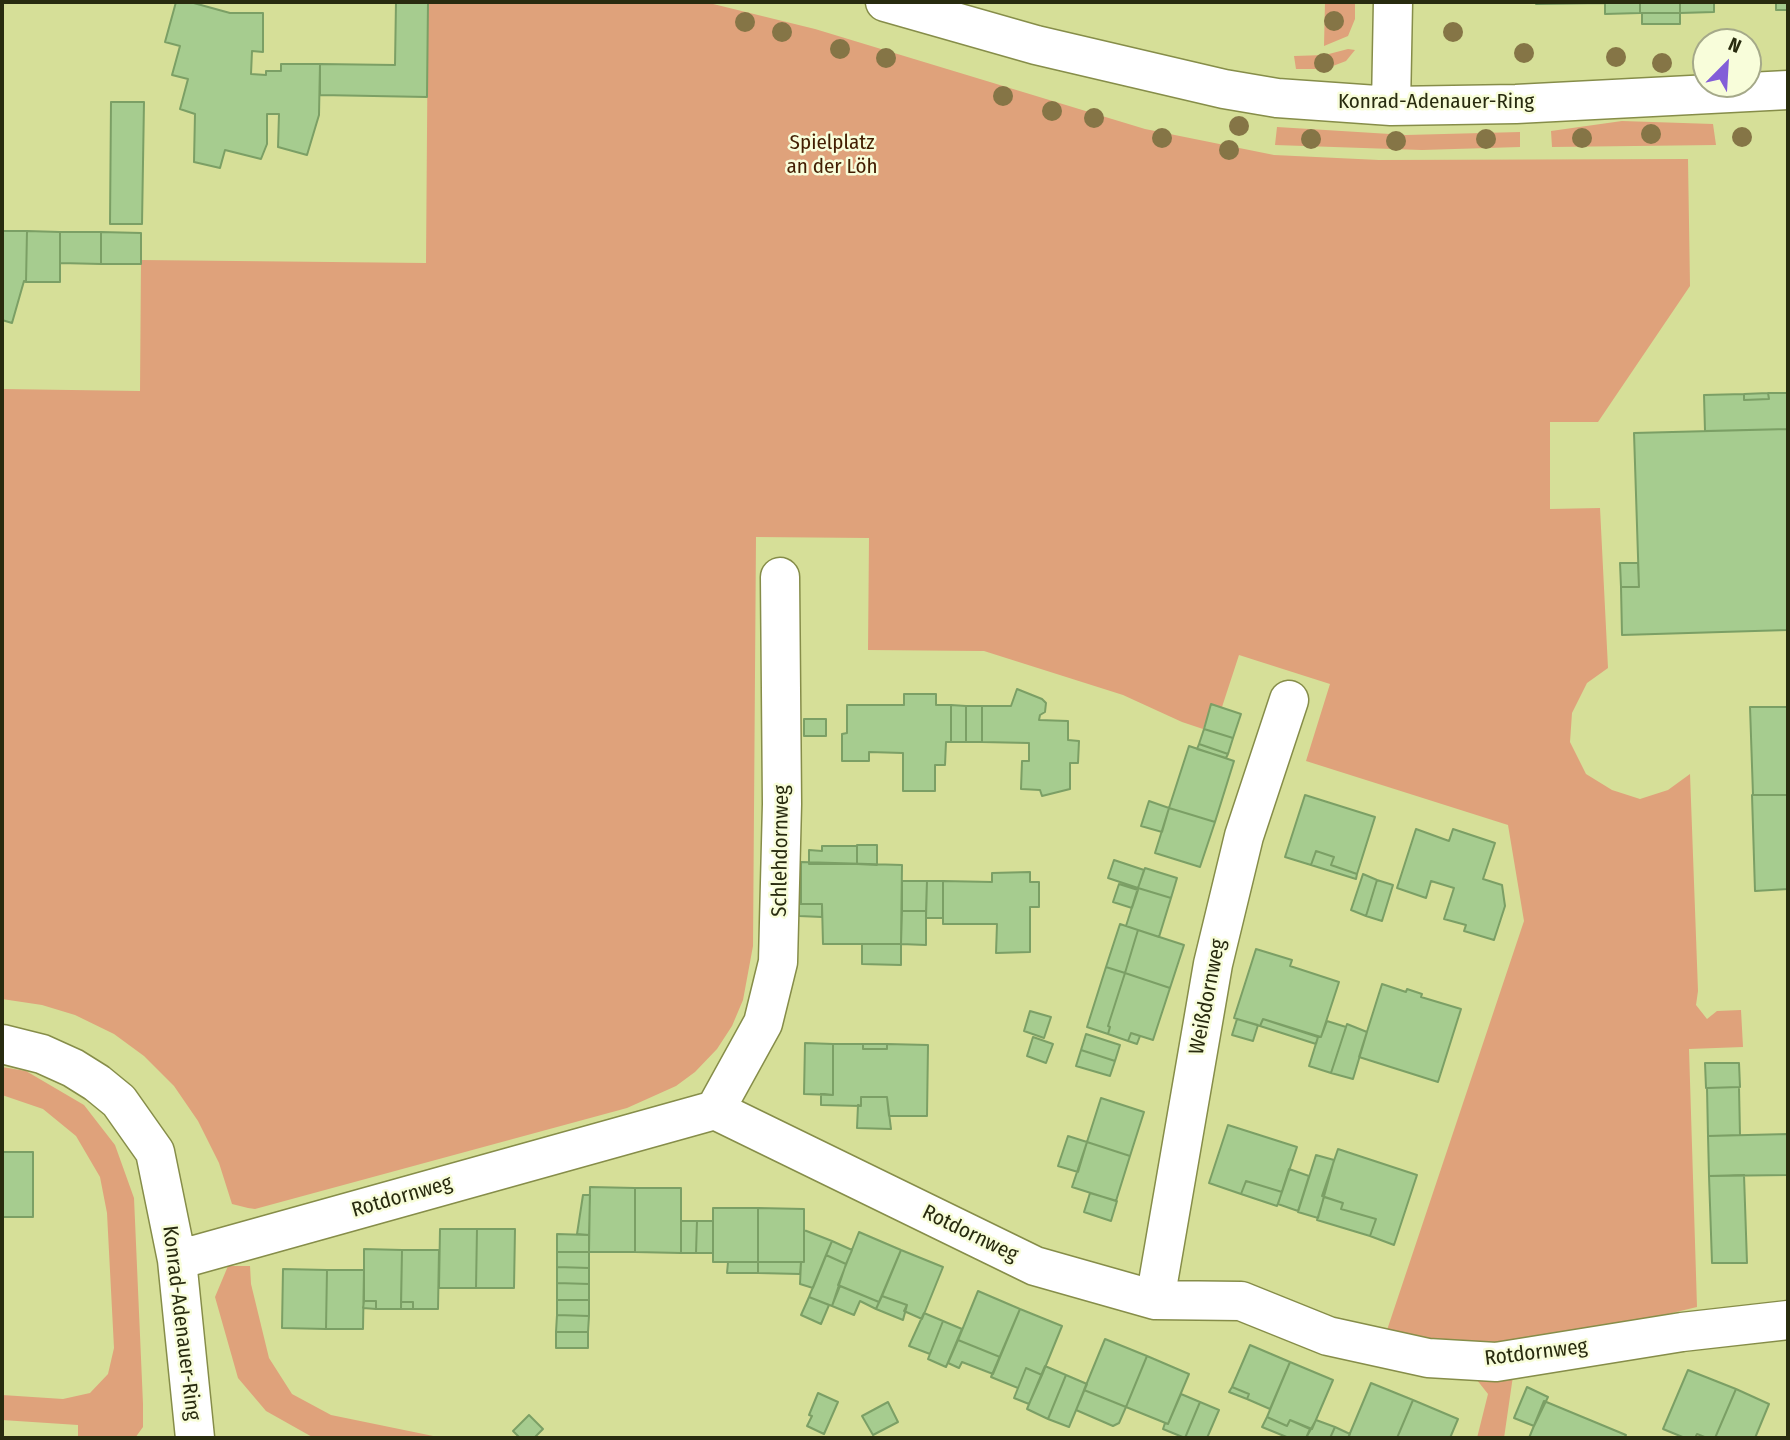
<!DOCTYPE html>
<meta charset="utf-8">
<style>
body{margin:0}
#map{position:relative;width:1790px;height:1440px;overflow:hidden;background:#d6df98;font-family:"Fira Sans Condensed",sans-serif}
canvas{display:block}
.frame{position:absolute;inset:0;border:4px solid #282b0f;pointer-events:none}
.north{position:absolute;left:1692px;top:28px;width:70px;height:70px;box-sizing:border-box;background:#f8fdda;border:2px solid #a5a989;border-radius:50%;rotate:24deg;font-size:19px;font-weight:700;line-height:28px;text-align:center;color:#282b0f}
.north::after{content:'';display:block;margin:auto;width:24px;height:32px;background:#835ed8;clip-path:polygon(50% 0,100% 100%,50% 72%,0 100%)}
</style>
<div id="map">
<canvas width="1790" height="1440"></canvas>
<div class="frame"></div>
<div class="north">N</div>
</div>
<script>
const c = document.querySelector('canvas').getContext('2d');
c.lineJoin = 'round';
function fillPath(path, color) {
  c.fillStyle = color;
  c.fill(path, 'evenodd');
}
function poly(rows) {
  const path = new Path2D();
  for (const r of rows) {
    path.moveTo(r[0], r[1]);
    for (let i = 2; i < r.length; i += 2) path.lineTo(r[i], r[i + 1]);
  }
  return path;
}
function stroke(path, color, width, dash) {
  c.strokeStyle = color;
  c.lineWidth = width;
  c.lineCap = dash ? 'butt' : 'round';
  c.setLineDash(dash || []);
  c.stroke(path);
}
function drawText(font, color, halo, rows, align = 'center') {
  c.font = font + ' "Fira Sans Condensed",sans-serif';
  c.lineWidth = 5;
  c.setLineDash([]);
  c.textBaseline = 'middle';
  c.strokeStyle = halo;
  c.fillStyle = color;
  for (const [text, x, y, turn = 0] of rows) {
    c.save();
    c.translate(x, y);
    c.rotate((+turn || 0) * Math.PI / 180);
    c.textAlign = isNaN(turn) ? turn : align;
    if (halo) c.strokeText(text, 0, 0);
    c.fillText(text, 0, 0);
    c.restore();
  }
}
const green = poly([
 [428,2,705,2,815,29,1145,129,1274,155,1379,160,1688,159,1690,286,1598,422,1550,422,1550,509,1600,508,1608,668,1587,683,1572,713,1570,742,1586,774,1612,790,1640,799,1668,790,1690,774,1698,991,1696,1005,1707,1019,1717,1011,1741,1010,1743,1047,1689,1049,1697,1307,1584,1334,1518,1343,1451,1346,1384,1339,1524,921,1508,825,1306,761,1330,684,1239,655,1222,707,1212,704,1203,729,1182,722,1123,695,984,651,868,650,869,538,756,537,753,946,743,1000,732,1026,717,1049,695,1072,676,1086,627,1108,255,1209,248,1208,232,1204,219,1163,198,1121,174,1086,144,1056,114,1034,75,1015,42,1005,2,999,2,389,140,391,141,260,426,263],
 [1325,2,1355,2,1355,19,1348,36,1324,46],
 [1348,49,1355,50,1346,61,1325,69,1296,69,1294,56,1325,55],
 [1622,121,1713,124,1716,145,1552,147,1551,131],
 [1277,127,1406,135,1520,132,1520,147,1422,150,1275,145],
 [2,1067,26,1071,84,1105,115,1145,134,1198,143,1404,143,1427,135,1438,78,1438,78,1425,2,1420,2,1395,63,1399,90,1393,108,1374,114,1348,107,1213,100,1177,76,1136,43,1109,2,1095],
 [228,1266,250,1266,251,1284,269,1358,292,1394,331,1415,443,1438,314,1438,266,1411,238,1378,215,1297],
 [1473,1375,1513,1376,1504,1438,1477,1438,1488,1394]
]);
const building = poly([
 [176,2,190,2,230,13,263,13,263,52,252,51,251,74,266,75,266,71,281,71,281,64,320,64,319,115,307,155,278,147,279,114,267,114,267,144,261,159,225,150,220,168,194,162,195,114,180,109,188,79,172,75,180,46,165,42,176,2],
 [396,2,428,2,427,97,320,95,320,64,395,65,396,2],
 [1536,2,1605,2,1605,3,1536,4,1536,2],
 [1605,2,1709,2,1680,2,1680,13,1640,13,1640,3,1605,2],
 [1680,2,1714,2,1714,12,1680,13,1680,2],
 [1776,2,1788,2,1788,10,1776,10,1776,2],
 [1605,3,1640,3,1640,13,1605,14,1605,3],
 [1642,13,1680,13,1680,24,1642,24,1642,13],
 [111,102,144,102,142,224,110,224,111,102],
 [2,231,27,231,26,282,24,281,12,323,2,320,2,231],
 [27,231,60,232,60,282,26,282,27,231],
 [60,232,101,232,101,264,60,263,60,232],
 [101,232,141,233,141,264,101,264,101,232],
 [1768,393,1788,393,1788,429,1705,431,1704,395,1744,394,1744,400,1769,399,1768,393],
 [1768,393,1769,399,1744,400,1744,394,1768,393],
 [1788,429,1788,630,1622,635,1621,587,1639,587,1634,433,1788,429],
 [1620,563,1638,563,1639,587,1621,587,1620,563],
 [1017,689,1042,699,1046,703,1045,712,1040,715,1039,720,1068,721,1068,740,1079,741,1078,763,1070,763,1070,789,1042,796,1040,790,1021,789,1022,761,1029,761,1029,743,982,742,982,706,1011,706,1017,689],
 [904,694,936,694,936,705,951,705,951,742,946,742,945,765,935,765,935,791,903,791,903,753,869,752,869,761,842,761,842,734,847,733,847,705,904,705,904,694],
 [1211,704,1241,714,1233,738,1204,729,1211,704],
 [951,705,966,706,966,742,951,742,951,705],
 [966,706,982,706,982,742,966,742,966,706],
 [1750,707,1788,707,1788,795,1753,795,1750,707],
 [804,719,826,719,826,736,804,736,804,719],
 [1204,729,1233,738,1228,754,1199,744,1204,729],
 [1199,744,1228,754,1226,758,1197,749,1199,744],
 [1189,746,1234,761,1215,822,1169,808,1189,746],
 [1305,795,1375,817,1357,874,1331,865,1334,857,1316,851,1311,865,1285,857,1305,795],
 [1752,795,1788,795,1788,889,1755,891,1752,795],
 [1149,801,1169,808,1162,832,1141,826,1149,801],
 [1169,808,1215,822,1200,867,1155,853,1169,808],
 [1416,829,1449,841,1453,829,1495,843,1483,879,1502,885,1505,906,1494,940,1464,931,1466,925,1444,919,1454,888,1431,881,1426,898,1397,888,1416,829],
 [857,845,877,845,877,865,857,864,857,845],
 [822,846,857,846,857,864,809,864,809,850,822,851,822,846],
 [1316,851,1334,857,1331,865,1357,874,1356,879,1311,865,1316,851],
 [1114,860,1144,870,1138,888,1108,878,1114,860],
 [801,862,902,865,901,944,823,944,822,904,801,904,801,862],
 [1145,868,1177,878,1171,898,1138,888,1145,868],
 [1030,872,1030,882,1039,882,1039,907,1030,907,1030,952,996,953,997,924,943,924,943,881,992,882,992,873,1030,872],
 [1363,874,1377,880,1366,916,1351,910,1363,874],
 [1377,880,1393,885,1382,921,1366,916,1377,880],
 [902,881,927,881,926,911,902,911,902,881],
 [927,881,943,881,943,918,926,918,927,881],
 [1119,884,1138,890,1132,908,1113,902,1119,884],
 [1138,888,1171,898,1159,937,1126,926,1138,888],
 [799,904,822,904,822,917,799,916,799,904],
 [902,911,926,911,926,945,901,944,902,911],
 [1120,924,1138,930,1125,973,1106,967,1120,924],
 [1138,930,1184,945,1170,988,1125,973,1138,930],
 [862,944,901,944,901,965,862,964,862,944],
 [1256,949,1292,960,1290,966,1339,982,1321,1037,1263,1019,1260,1026,1234,1018,1256,949],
 [1106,967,1125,973,1108,1026,1110,1027,1108,1034,1087,1027,1106,967],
 [1125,973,1170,988,1153,1040,1131,1033,1128,1041,1108,1034,1110,1027,1108,1026,1125,973],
 [1382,984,1406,992,1407,989,1422,994,1421,997,1461,1009,1438,1082,1359,1057,1382,984],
 [1030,1011,1051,1017,1044,1038,1024,1031,1030,1011],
 [1237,1019,1258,1025,1253,1041,1232,1035,1237,1019],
 [1263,1019,1318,1037,1316,1044,1260,1026,1263,1019],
 [1327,1021,1346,1027,1331,1073,1309,1066,1318,1037,1321,1037,1327,1021],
 [1347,1024,1367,1032,1353,1079,1331,1073,1347,1024],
 [1131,1033,1140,1036,1137,1044,1128,1041,1131,1033],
 [1086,1034,1120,1045,1115,1061,1081,1050,1086,1034],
 [1033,1037,1053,1044,1046,1063,1027,1056,1033,1037],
 [805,1043,833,1044,833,1095,804,1094,805,1043],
 [833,1044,863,1044,863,1049,887,1049,887,1044,928,1045,927,1116,889,1116,887,1097,861,1097,861,1106,821,1105,821,1094,833,1095,833,1044],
 [863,1044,887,1044,887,1049,863,1049,863,1044],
 [1081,1050,1115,1061,1110,1076,1076,1066,1081,1050],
 [1705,1063,1739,1063,1740,1087,1706,1088,1705,1063],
 [1739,1087,1740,1135,1708,1136,1707,1088,1739,1087],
 [861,1097,887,1097,891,1129,857,1128,858,1105,861,1106,861,1097],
 [1101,1098,1144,1112,1130,1156,1087,1142,1101,1098],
 [1228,1125,1297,1147,1282,1192,1246,1181,1241,1194,1209,1183,1228,1125],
 [1788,1134,1788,1175,1709,1176,1708,1136,1788,1134],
 [1068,1136,1087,1142,1078,1172,1058,1166,1068,1136],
 [1087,1142,1130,1156,1116,1201,1072,1187,1087,1142],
 [1338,1149,1417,1175,1394,1245,1370,1236,1376,1219,1341,1209,1343,1203,1322,1196,1338,1149],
 [2,1152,33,1152,33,1217,2,1217,2,1152],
 [1316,1155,1334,1160,1318,1218,1298,1212,1316,1155],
 [1289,1169,1309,1176,1298,1211,1278,1204,1289,1169],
 [1744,1175,1747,1263,1712,1263,1709,1176,1744,1175],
 [1246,1181,1282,1192,1277,1206,1241,1194,1246,1181],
 [590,1187,635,1188,635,1252,589,1252,590,1187],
 [635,1188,681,1188,681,1253,635,1252,635,1188],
 [1090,1193,1117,1201,1111,1221,1084,1212,1090,1193],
 [583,1195,590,1195,589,1235,577,1234,583,1195],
 [1324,1197,1343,1203,1341,1209,1376,1219,1370,1236,1317,1220,1324,1197],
 [713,1208,758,1208,758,1262,713,1262,713,1208],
 [758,1208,804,1209,804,1262,758,1262,758,1208],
 [681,1221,697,1221,696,1253,681,1253,681,1221],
 [697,1221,713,1221,713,1253,696,1253,697,1221],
 [440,1229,477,1229,476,1288,439,1288,440,1229],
 [477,1229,515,1229,514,1288,476,1288,477,1229],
 [804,1230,832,1241,813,1288,800,1284,801,1262,804,1262,804,1230],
 [859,1232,901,1250,879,1302,838,1285,859,1232],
 [557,1234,589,1235,589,1252,557,1252,557,1234],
 [832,1241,852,1250,846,1264,826,1255,832,1241],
 [364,1249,402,1250,401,1309,376,1309,376,1301,364,1301,364,1249],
 [402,1250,439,1250,438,1309,413,1309,413,1302,401,1302,402,1250],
 [901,1250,943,1267,922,1319,904,1311,907,1305,882,1296,901,1250],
 [557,1252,589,1252,589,1268,557,1267,557,1252],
 [826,1255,846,1264,832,1306,809,1297,826,1255],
 [728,1262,758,1262,758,1273,727,1273,728,1262],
 [758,1262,801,1262,800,1274,758,1273,758,1262],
 [557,1267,589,1268,589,1284,557,1283,557,1267],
 [283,1269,327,1270,326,1329,282,1328,283,1269],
 [327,1270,364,1270,363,1329,326,1329,327,1270],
 [557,1283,589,1284,589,1300,557,1300,557,1283],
 [840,1286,879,1302,876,1309,860,1301,854,1315,832,1306,840,1286],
 [978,1291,1020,1309,1000,1357,958,1340,978,1291],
 [882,1296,907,1305,903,1320,876,1309,882,1296],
 [809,1297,829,1305,821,1324,801,1315,809,1297],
 [557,1300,589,1300,589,1316,557,1315,557,1300],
 [364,1301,376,1301,376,1309,363,1308,364,1301],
 [401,1302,413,1302,413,1309,401,1309,401,1302],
 [1020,1309,1062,1326,1042,1375,1026,1368,1018,1388,991,1377,1020,1309],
 [924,1313,943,1321,930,1354,909,1346,924,1313],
 [557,1315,589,1316,588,1332,556,1332,557,1315],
 [943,1321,962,1329,946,1367,928,1359,943,1321],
 [556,1332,588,1332,588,1348,556,1348,556,1332],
 [1105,1339,1147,1356,1126,1407,1084,1390,1105,1339],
 [958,1340,1000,1357,993,1374,962,1362,959,1368,948,1363,958,1340],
 [1250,1345,1290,1362,1270,1409,1247,1399,1249,1394,1232,1387,1250,1345],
 [1147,1356,1189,1374,1168,1424,1126,1407,1147,1356],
 [1290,1362,1333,1380,1312,1429,1290,1420,1287,1426,1267,1417,1290,1362],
 [1045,1366,1066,1375,1048,1419,1027,1409,1045,1366],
 [1026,1368,1042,1375,1029,1404,1014,1398,1026,1368],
 [1688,1370,1736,1389,1715,1438,1707,1438,1697,1434,1695,1438,1685,1438,1663,1429,1688,1370],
 [1066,1375,1087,1384,1069,1427,1048,1419,1066,1375],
 [1371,1383,1413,1400,1397,1438,1348,1438,1371,1383],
 [1232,1387,1249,1394,1247,1399,1229,1392,1232,1387],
 [1527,1387,1548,1397,1534,1426,1514,1418,1527,1387],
 [1736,1389,1769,1404,1755,1438,1715,1438,1736,1389],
 [1084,1390,1126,1407,1119,1423,1113,1426,1076,1410,1084,1390],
 [818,1393,838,1402,824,1434,807,1426,812,1416,809,1415,818,1393],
 [1181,1394,1200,1402,1185,1438,1163,1429,1165,1423,1168,1424,1181,1394],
 [1413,1400,1458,1419,1450,1438,1397,1438,1413,1400],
 [1544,1401,1626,1435,1624,1438,1529,1438,1544,1401],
 [888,1402,898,1422,873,1435,862,1416,888,1402],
 [1200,1402,1219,1410,1207,1438,1185,1438,1200,1402],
 [529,1415,543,1429,534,1438,520,1438,513,1431,529,1415],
 [1267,1417,1287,1426,1290,1420,1310,1429,1306,1438,1289,1438,1262,1427,1267,1417],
 [1316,1420,1335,1427,1330,1438,1306,1438,1316,1420],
 [1335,1427,1350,1434,1348,1438,1330,1438,1335,1427]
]);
const street = poly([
 [885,2,1036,45,1224,89,1277,98,1391,106,1516,104,1788,90],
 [1391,106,1393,2],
 [2,1044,42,1054,73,1068,97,1083,119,1101,155,1152,177,1260,195,1438],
 [715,1110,763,1023,778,962,782,804,780,577],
 [177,1260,715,1110,1035,1266,1155,1300,1241,1301,1328,1336,1428,1358,1496,1362,1682,1332,1788,1320],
 [1155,1300,1213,964,1244,836,1289,700]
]);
const trees = [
 [1334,21],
 [745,22],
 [782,32],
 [1453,32],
 [840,49],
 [1524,53],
 [1616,57],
 [886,58],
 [1324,63],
 [1662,63],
 [1003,96],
 [1052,111],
 [1094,118],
 [1239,126],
 [1651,134],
 [1742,137],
 [1162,138],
 [1582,138],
 [1311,139],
 [1486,139],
 [1396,141],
 [1229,150]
];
const streetNames = [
 ["Konrad-Adenauer-Ring",1436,102],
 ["Schlehdornweg",781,851,-89],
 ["Weißdornweg",1208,997,-79],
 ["Rotdornweg",402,1197,-16],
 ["Rotdornweg",970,1234,26],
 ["Konrad-Adenauer-Ring",181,1323,83],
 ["Rotdornweg",1536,1353,-7]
];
const parkNames = [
 ["Spielplatz",832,143],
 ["an der Löh",832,167]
];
fillPath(green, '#dfa27b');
fillPath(building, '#a6cc8f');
stroke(building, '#7b9f65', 2);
stroke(street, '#868d49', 41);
stroke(street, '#fff', 38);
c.fillStyle = '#857546';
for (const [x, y] of trees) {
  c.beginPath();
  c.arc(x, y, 10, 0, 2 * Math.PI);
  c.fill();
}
drawText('21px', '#282b0f', '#f8fdda', streetNames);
drawText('21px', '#431e02', '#f8fdda', parkNames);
</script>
